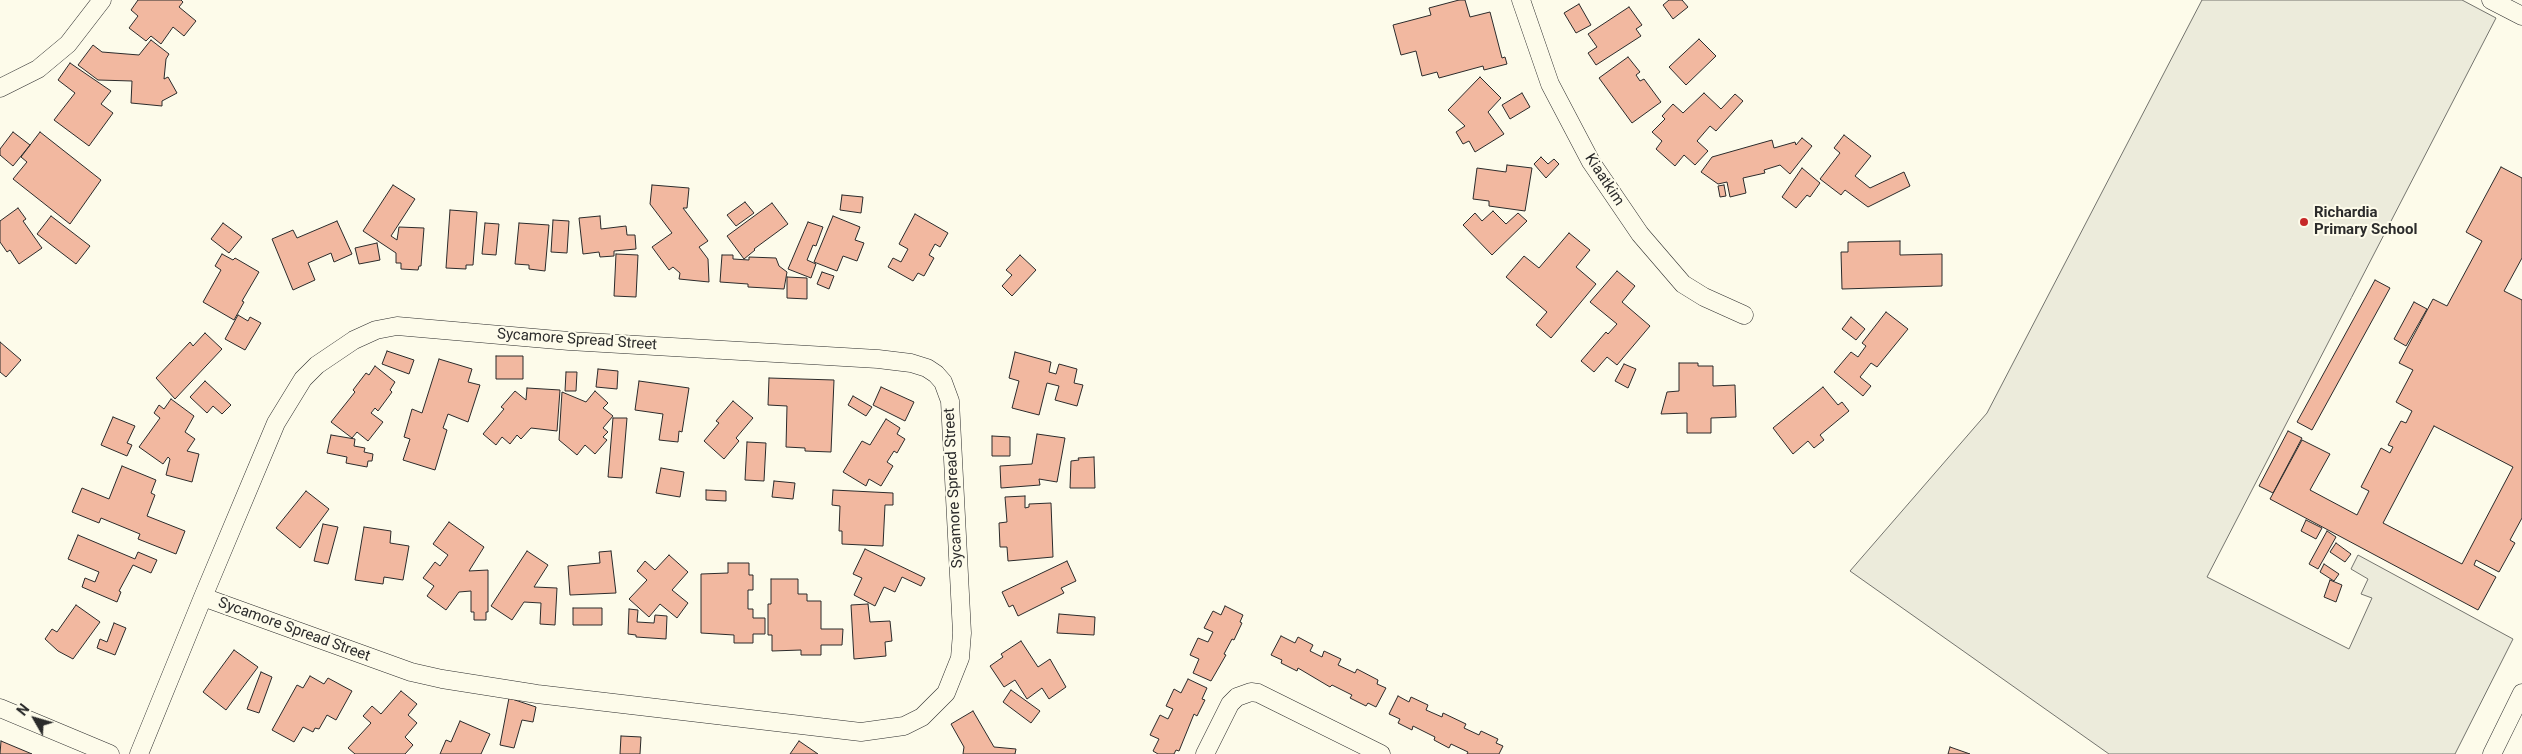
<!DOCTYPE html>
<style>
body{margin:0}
#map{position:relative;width:2522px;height:754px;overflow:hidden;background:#fdfbea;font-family:Roboto,sans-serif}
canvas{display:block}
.north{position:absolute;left:10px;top:694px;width:50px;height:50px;-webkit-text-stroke:4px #fdfbea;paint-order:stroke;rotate:308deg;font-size:14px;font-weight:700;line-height:20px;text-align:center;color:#2b2b2b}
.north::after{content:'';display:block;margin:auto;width:18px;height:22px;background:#2b2b2b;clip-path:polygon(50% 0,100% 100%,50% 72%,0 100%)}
</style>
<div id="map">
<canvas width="2522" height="754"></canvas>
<div class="north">N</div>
</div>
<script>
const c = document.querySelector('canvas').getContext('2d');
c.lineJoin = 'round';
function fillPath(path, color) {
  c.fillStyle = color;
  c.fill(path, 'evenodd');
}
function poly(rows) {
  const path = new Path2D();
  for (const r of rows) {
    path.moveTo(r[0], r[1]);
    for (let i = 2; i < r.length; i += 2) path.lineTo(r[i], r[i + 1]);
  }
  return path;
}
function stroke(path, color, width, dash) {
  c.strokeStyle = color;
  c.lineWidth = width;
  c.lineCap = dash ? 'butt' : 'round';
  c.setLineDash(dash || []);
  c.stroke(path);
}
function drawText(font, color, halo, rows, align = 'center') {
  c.font = font + ' Roboto,sans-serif';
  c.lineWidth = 4;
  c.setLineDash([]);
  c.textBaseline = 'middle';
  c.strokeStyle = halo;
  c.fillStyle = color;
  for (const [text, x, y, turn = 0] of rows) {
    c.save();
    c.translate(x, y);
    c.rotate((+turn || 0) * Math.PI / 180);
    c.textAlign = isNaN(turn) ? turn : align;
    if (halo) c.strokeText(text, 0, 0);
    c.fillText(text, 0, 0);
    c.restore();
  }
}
const green = poly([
 [2202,0,2462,0,2496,18,2207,577,2349,649,2372,598,2361,594,2368,579,2351,569,2358,555,2513,639,2455,754,2109,754,1850,571,1987,413,2202,0]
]);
const building = poly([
 [138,0,181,0,183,2,179,7,196,21,184,36,173,27,161,44,151,36,146,41,129,28,138,16,131,10,138,0],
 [1459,0,1465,0,1470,17,1490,12,1502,58,1505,57,1507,64,1484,70,1483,66,1439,78,1437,72,1422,76,1416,51,1401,55,1393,25,1431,15,1429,8,1459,0],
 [1669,0,1682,0,1688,7,1673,19,1663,5,1669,0],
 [1579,4,1591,25,1576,33,1564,13,1579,4],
 [1629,7,1642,25,1636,29,1641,36,1596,65,1588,53,1597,47,1588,34,1629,7],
 [1699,39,1716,56,1686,85,1669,67,1699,39],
 [151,40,169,54,166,59,164,79,168,77,177,93,162,101,162,106,131,103,132,81,98,80,78,65,93,45,102,52,139,55,151,40],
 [1628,57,1640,72,1636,75,1640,81,1644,79,1661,102,1632,123,1599,78,1628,57],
 [70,63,111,91,101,104,113,113,89,146,54,120,75,93,58,80,70,63],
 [1480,77,1501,98,1488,112,1504,134,1475,152,1469,141,1463,144,1456,132,1465,126,1448,110,1480,77],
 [1522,93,1530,107,1510,119,1502,105,1522,93],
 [1704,93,1721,109,1735,94,1743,101,1716,131,1710,126,1697,141,1708,151,1695,165,1684,155,1675,166,1656,149,1662,141,1652,132,1665,119,1662,116,1673,104,1683,113,1704,93],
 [13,132,30,145,13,166,0,155,0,149,13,132],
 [40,132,101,180,70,224,13,179,27,162,21,157,40,132],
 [1844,135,1871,156,1855,176,1870,188,1904,172,1910,186,1868,207,1845,190,1841,195,1820,179,1840,153,1834,148,1844,135],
 [1802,138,1812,146,1790,174,1780,165,1764,170,1765,173,1743,178,1746,193,1730,197,1727,182,1718,184,1701,172,1712,157,1772,140,1774,148,1795,142,1796,145,1802,138],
 [1541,157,1548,164,1554,159,1559,164,1546,178,1534,164,1541,157],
 [1507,165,1532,168,1525,211,1489,206,1489,201,1473,199,1477,168,1506,172,1507,165],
 [2501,167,2522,178,2522,258,2504,291,2522,300,2522,518,2510,540,2515,543,2499,572,2476,560,2474,565,2496,577,2478,610,2270,499,2302,440,2330,454,2310,490,2357,515,2369,491,2361,487,2381,448,2390,453,2393,447,2388,445,2401,421,2406,423,2412,411,2396,402,2413,370,2399,363,2433,299,2447,306,2482,241,2466,232,2501,167],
 [2434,426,2513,467,2462,564,2383,523,2434,426],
 [1802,168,1820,183,1810,197,1807,195,1796,208,1782,197,1802,168],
 [393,185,415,199,391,236,397,240,399,227,424,228,421,266,419,266,418,270,401,269,401,263,396,263,396,253,363,231,393,185],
 [652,185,689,188,687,208,683,208,708,241,699,247,708,259,709,282,679,279,680,273,673,267,669,270,652,247,672,233,650,204,652,185],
 [1724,185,1726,196,1720,197,1718,186,1724,185],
 [842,195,863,197,861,213,840,210,842,195],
 [745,202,754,213,736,226,727,215,745,202],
 [772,203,788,224,754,249,755,250,744,259,727,236,772,203],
 [18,208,26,219,23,221,42,248,19,264,10,250,7,252,0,242,0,221,18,208],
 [450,210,477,212,473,265,466,265,466,269,446,268,450,210],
 [1493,211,1506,224,1518,213,1527,221,1492,255,1463,225,1475,213,1482,221,1493,211],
 [915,214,948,233,940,247,935,244,929,255,934,258,924,276,918,273,913,281,888,267,893,258,901,262,908,249,899,244,915,214],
 [51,216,90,246,76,264,37,234,51,216],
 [600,216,601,229,626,226,627,235,635,235,636,249,614,251,614,256,600,257,599,252,583,254,579,218,600,216],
 [833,216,860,227,855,240,864,243,857,261,843,256,837,271,814,262,833,216],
 [553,220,569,221,567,253,551,252,553,220],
 [337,221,352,254,334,262,331,253,308,263,315,280,293,290,272,239,293,230,297,238,337,221],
 [808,222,823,227,816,246,813,245,807,260,816,264,811,278,788,269,808,222],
 [223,223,242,237,229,253,211,239,223,223],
 [485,223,499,224,496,255,482,254,485,223],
 [519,223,549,225,545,271,529,269,529,265,515,264,519,223],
 [1569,233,1590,250,1576,267,1596,284,1551,338,1536,325,1547,312,1506,277,1524,256,1539,268,1569,233],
 [1900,241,1900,255,1942,254,1942,286,1842,289,1841,252,1848,252,1848,242,1900,241],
 [377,243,380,260,359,264,355,248,377,243],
 [222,254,233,260,235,258,259,272,242,301,244,302,234,320,203,302,221,270,215,266,222,254],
 [616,254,638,255,636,297,614,296,616,254],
 [722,255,733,255,733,259,749,260,749,257,776,258,779,266,787,272,784,289,748,287,748,284,720,282,722,255],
 [1020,255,1036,270,1012,296,1002,286,1012,275,1006,270,1020,255],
 [1617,271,1635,286,1622,302,1650,326,1617,365,1607,357,1594,372,1581,361,1606,332,1608,334,1617,324,1590,302,1617,271],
 [822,272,834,276,829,289,817,284,822,272],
 [787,277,807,278,807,299,787,298,787,277],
 [2375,280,2390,288,2312,430,2297,422,2375,280],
 [2414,302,2427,309,2406,346,2394,339,2414,302],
 [1886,312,1908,329,1877,367,1871,363,1860,377,1871,386,1863,396,1834,372,1851,352,1858,357,1866,346,1862,343,1886,312],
 [238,315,248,321,250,317,261,323,245,350,225,339,238,315],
 [1851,317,1865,329,1856,340,1842,329,1851,317],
 [205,333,222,349,175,399,156,378,190,342,193,346,205,333],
 [0,342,21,360,6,377,0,372,0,342],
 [387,351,414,360,409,374,382,364,387,351],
 [1015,352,1051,362,1049,372,1056,374,1059,364,1077,369,1074,383,1083,385,1077,406,1055,400,1059,386,1047,383,1039,415,1012,408,1019,381,1009,378,1015,352],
 [496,356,523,356,523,379,496,379,496,356],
 [439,359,472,369,468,382,480,385,468,422,448,414,443,428,447,430,435,470,403,460,410,439,404,437,412,409,422,413,439,359],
 [1679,363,1698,363,1698,366,1713,366,1713,386,1735,385,1736,417,1711,418,1711,433,1687,433,1687,413,1661,414,1667,392,1679,391,1679,363],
 [1624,364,1636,369,1628,388,1615,381,1624,364],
 [375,366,395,382,390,390,392,392,378,411,375,408,371,413,383,422,368,441,357,432,352,438,331,422,355,392,353,390,366,373,369,375,375,366],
 [598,369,618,371,617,389,596,387,598,369],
 [566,372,577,372,576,391,565,391,566,372],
 [769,378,834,380,831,452,805,451,805,448,786,447,787,406,768,405,769,378],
 [205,381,231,405,222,414,213,406,207,413,190,397,205,381],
 [639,381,689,388,682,432,679,431,678,442,659,440,663,414,635,410,639,381],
 [881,387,914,402,905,421,873,405,881,387],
 [1823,387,1838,405,1842,402,1849,411,1820,435,1824,440,1814,448,1808,441,1793,454,1773,428,1823,387],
 [527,388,560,390,557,431,531,428,521,439,517,435,510,444,502,437,496,445,483,434,504,409,501,407,515,391,526,400,527,388],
 [595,391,608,403,603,408,613,416,603,428,608,432,603,437,607,440,595,454,585,445,577,455,559,440,562,392,586,402,595,391],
 [853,396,872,407,866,416,848,405,853,396],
 [171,399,194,416,185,432,195,439,187,451,199,454,192,482,166,475,170,459,168,457,163,464,139,447,160,418,154,413,159,405,164,409,171,399],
 [733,401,753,418,736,438,739,441,724,459,704,441,719,423,716,421,733,401],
 [113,417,135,426,127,443,132,445,127,456,101,445,113,417],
 [613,418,627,418,622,478,608,477,613,418],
 [886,419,900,428,897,434,905,439,897,453,894,451,887,462,893,466,881,486,869,479,866,486,843,472,862,441,870,445,886,419],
 [2288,431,2302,438,2273,493,2259,486,2288,431],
 [1037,434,1065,438,1057,482,1039,479,1040,485,1001,488,1000,466,1032,464,1037,434],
 [331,435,355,439,354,446,365,448,364,452,373,454,372,461,368,461,367,467,346,463,347,457,327,453,331,435],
 [992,436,1010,437,1010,456,992,456,992,436],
 [747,442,766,443,764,481,745,480,747,442],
 [1094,457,1095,488,1070,488,1071,461,1079,460,1078,458,1094,457],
 [122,466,156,480,151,493,155,495,147,516,185,531,176,554,138,539,140,534,101,518,99,523,72,512,82,488,109,499,122,466],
 [661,468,684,472,680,497,656,493,661,468],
 [774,481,795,483,793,499,772,497,774,481],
 [706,490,726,491,726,501,706,500,706,490],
 [833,490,893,493,893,505,885,505,883,546,842,544,842,531,839,531,840,506,832,505,833,490],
 [306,491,329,509,300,548,276,528,306,491],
 [1025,496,1025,508,1029,507,1029,504,1051,503,1053,557,1008,561,1007,547,1000,547,999,523,1007,522,1005,497,1025,496],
 [2306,520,2322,528,2316,539,2301,531,2306,520],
 [449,522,484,547,469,571,488,570,488,612,486,612,486,620,474,620,474,612,471,612,471,591,459,592,446,610,427,596,434,586,423,578,435,562,440,566,448,555,433,544,449,522],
 [323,524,338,527,328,564,314,561,323,524],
 [364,527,391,531,390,543,409,546,403,580,384,577,383,584,355,580,364,527],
 [2327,531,2336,537,2318,569,2309,564,2327,531],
 [78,535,135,559,138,552,157,560,151,573,133,565,119,591,121,592,117,602,82,587,85,578,95,582,99,572,68,559,78,535],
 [2336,543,2351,554,2345,562,2330,552,2336,543],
 [865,549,925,578,921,586,902,577,895,592,884,587,875,606,854,595,862,578,853,574,865,549],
 [527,551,548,565,534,587,557,588,555,625,540,624,541,603,524,602,512,620,491,606,527,551],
 [611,551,616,593,570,595,568,566,600,563,599,552,611,551],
 [669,555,688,572,672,590,688,603,677,618,660,604,649,617,629,599,647,580,637,571,645,561,655,570,669,555],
 [1067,561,1076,581,1061,588,1064,593,1018,616,1013,605,1009,607,1002,592,1067,561],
 [728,563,749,563,749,575,753,575,753,590,748,590,748,609,753,609,753,618,765,618,765,634,753,634,753,643,734,643,734,635,701,633,701,574,728,573,728,563],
 [2324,564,2339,574,2334,581,2320,572,2324,564],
 [771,579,798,579,798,594,807,594,807,601,821,601,821,629,843,629,842,645,821,645,821,655,801,655,801,650,772,651,772,635,768,635,768,604,771,604,771,579],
 [2330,580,2342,585,2336,602,2324,597,2330,580],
 [868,604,870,622,890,621,892,641,885,642,886,656,854,659,851,605,868,604],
 [76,605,100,622,73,659,58,651,45,639,52,629,57,632,76,605],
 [1225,606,1243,615,1240,622,1242,623,1234,640,1232,639,1224,654,1226,655,1211,681,1193,673,1199,659,1190,655,1198,638,1208,642,1213,632,1204,628,1213,611,1221,615,1225,606],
 [573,608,602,608,602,625,573,625,573,608],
 [629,609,638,610,637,622,654,623,655,615,667,616,666,639,636,637,636,635,628,634,629,609],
 [1059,614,1095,617,1094,635,1057,633,1059,614],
 [114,623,126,628,115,655,97,648,100,639,107,642,114,623],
 [1281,636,1295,643,1298,637,1313,645,1310,651,1322,657,1324,651,1341,659,1338,665,1355,673,1357,669,1378,680,1377,684,1386,688,1376,707,1368,703,1366,706,1350,698,1352,695,1332,685,1330,687,1298,668,1297,671,1281,663,1282,660,1271,655,1281,636],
 [1021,641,1038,667,1050,659,1066,687,1049,699,1042,688,1027,699,1015,680,1004,687,990,666,1003,657,1001,654,1021,641],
 [234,650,258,667,226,710,203,692,234,650],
 [261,672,272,677,259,713,247,709,261,672],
 [310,676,324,684,328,678,352,691,336,720,327,715,319,729,315,728,313,732,303,727,294,742,272,730,297,685,303,688,310,676],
 [1188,679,1207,688,1202,699,1205,700,1197,716,1194,714,1179,751,1176,750,1174,754,1158,754,1153,751,1159,739,1150,735,1160,715,1168,719,1173,709,1166,706,1174,689,1181,693,1188,679],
 [1011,690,1040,711,1031,723,1003,702,1011,690],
 [401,691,417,704,408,715,417,723,405,737,413,745,405,754,355,754,348,748,371,723,363,716,372,706,381,714,401,691],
 [1398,696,1409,702,1411,697,1428,705,1426,710,1442,717,1443,713,1466,724,1464,728,1479,735,1481,731,1498,739,1496,743,1503,746,1499,754,1467,754,1468,752,1451,744,1449,748,1434,740,1435,737,1413,726,1412,730,1398,723,1400,719,1389,714,1398,696],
 [509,698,536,707,533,722,522,720,514,748,500,745,509,698],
 [973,711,994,747,1016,749,1015,754,963,754,964,747,951,724,973,711],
 [460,721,490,734,481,754,440,754,446,740,451,742,460,721],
 [621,736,641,737,640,754,620,754,621,736],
 [1,741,32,754,0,754,1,741],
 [799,741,818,754,790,754,799,741],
 [1950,747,1970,754,1948,754,1950,747]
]);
const minor = poly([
 [1521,0,1550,84,1591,162,1640,234,1683,284,1704,297,1744,315],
 [2491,0,2522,16],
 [0,88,38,69,68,44,102,0],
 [0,708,110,754],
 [139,754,203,597,276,423,303,379,317,365,354,340,376,330,397,326,569,341,878,359,911,363,927,368,936,374,943,382,950,401,962,633,960,658,946,693,922,717,904,726,861,732,537,694,442,679,411,672,203,597],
 [1205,754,1230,704,1237,697,1251,692,1258,693,1381,754],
 [2492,754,2522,693]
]);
const markers = [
 [2304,222,5,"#c62828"]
];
const streetNames = [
 ["Kiaatkim",1604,180,57],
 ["Sycamore Spread Street",577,340,4],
 ["Sycamore Spread Street",954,488,-93],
 ["Sycamore Spread Street",294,630,20]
];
const poiNames = [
 ["Richardia",2314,213],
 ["Primary School",2314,230]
];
fillPath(green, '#ecebdb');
stroke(green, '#74746e', 1);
fillPath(building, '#f2b8a0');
stroke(building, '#2b2b2b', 1);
stroke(minor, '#2b2b2b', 19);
stroke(minor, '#fdfbea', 18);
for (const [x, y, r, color] of markers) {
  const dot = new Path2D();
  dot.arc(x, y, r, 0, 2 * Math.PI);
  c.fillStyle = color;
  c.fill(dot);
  stroke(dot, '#fdfbea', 2);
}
drawText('15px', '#2b2b2b', '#fdfbea', streetNames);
drawText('bold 15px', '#2b2b2b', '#fdfbea', poiNames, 'left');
</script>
